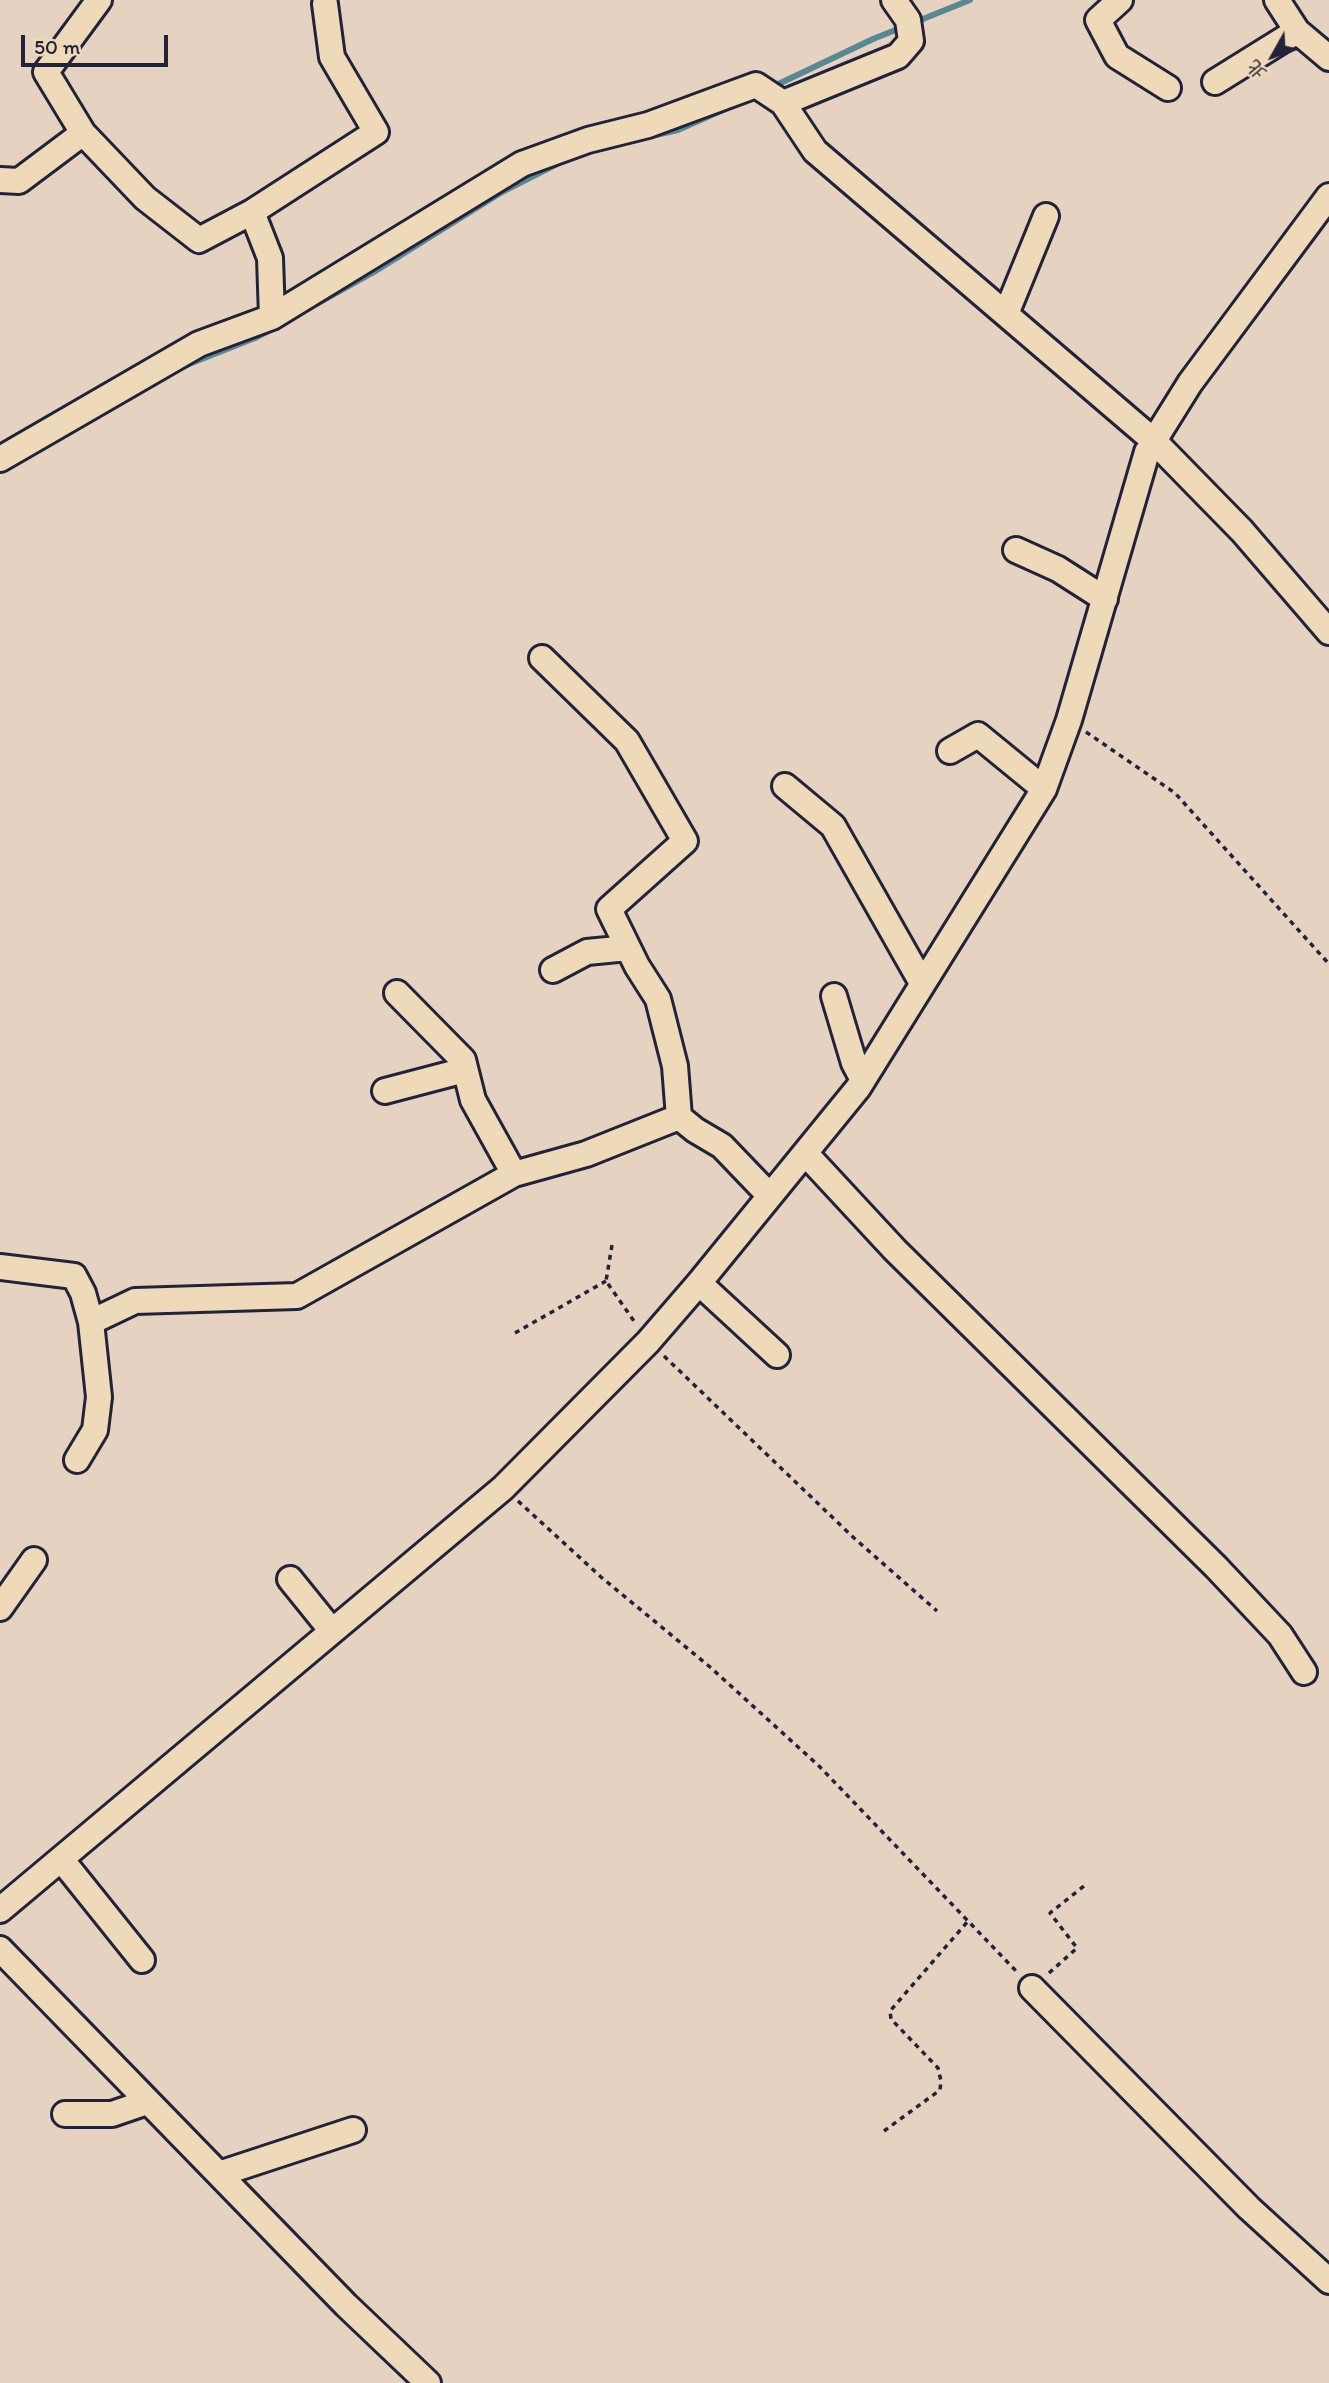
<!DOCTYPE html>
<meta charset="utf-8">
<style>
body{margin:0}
#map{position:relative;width:1329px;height:2383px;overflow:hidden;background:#e6d2c1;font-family:Itim,"LXGW WenKai TC",sans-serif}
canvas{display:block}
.north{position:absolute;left:1238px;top:21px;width:70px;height:70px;-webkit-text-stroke:5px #eedab8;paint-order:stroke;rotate:230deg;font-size:19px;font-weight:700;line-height:28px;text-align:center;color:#22223b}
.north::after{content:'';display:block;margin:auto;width:24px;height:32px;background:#22223b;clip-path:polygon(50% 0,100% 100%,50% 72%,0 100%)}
.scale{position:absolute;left:21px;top:35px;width:147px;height:32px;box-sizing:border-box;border:4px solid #22223b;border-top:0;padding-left:9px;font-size:21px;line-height:24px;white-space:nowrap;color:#22223b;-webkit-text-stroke:5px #eedab8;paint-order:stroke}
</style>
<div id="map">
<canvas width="1329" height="2383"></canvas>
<div class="north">北</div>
<div class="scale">50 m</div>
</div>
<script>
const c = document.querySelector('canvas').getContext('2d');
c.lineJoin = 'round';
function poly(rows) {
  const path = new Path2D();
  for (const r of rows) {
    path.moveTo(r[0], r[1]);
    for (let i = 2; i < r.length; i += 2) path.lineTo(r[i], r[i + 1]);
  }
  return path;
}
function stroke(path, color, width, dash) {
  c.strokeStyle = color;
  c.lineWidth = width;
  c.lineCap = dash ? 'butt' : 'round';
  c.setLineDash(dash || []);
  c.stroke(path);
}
const stream = poly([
 [913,23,970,0],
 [770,88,873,39,903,27],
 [647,137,678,130,732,106],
 [306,310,374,272,502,192,557,164],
 [179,368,255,338,272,329]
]);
const path = poly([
 [1086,732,1175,793,1329,964],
 [612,1245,606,1281,636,1324],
 [515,1333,606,1281],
 [664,1356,854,1538,937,1611],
 [518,1501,601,1577,710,1667,819,1766,1018,1973],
 [1049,1973,1077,1948,1050,1913,1084,1886],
 [884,2131,940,2090,941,2081,938,2068,891,2019,890,2011,969,1920]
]);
const minor = poly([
 [1120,0,1098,20,1117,56,1168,88],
 [1277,0,1297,31,1329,58],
 [1215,82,1297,31],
 [783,103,898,56,911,41,908,20,894,0],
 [83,133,46,72,99,0],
 [0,180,19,181,83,133,145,198,199,240,252,212,270,258,272,317],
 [252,212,376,132,332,57,325,4],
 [1006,314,1046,216],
 [0,459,199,344,272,317,522,164,588,140,648,125,756,85,783,103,815,151,1154,441,1242,531,1329,632],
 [1016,550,1058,569,1105,599],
 [542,658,627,741,685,841,609,909,637,966,658,999,675,1066,679,1117],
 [950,751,978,735,1044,789],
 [785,786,833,826,922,983],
 [553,970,587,952,628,948],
 [397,993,463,1060,473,1100,514,1174],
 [834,996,854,1063,863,1080],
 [385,1091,465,1070],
 [805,1153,895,1250,1216,1567,1280,1635,1304,1672],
 [0,1267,74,1276,83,1293,91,1322,135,1301,297,1296,514,1174,586,1154,679,1117,695,1130,722,1146,769,1195],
 [699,1283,777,1355],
 [77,1460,95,1430,99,1397,91,1322],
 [290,1579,332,1631],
 [0,1608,34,1560],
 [61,1859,142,1960],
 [0,1910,503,1488,648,1342,699,1283,858,1088,1044,789,1069,720,1147,452,1190,383,1329,196],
 [0,1949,346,2305,428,2383],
 [1032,1988,1249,2208,1329,2281],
 [65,2114,112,2114,147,2102],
 [219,2174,353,2130]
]);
stroke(stream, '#578995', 6);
stroke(minor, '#22223b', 30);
stroke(path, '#22223b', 3.5, [5, 5]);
stroke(minor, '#eedab8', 24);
</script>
